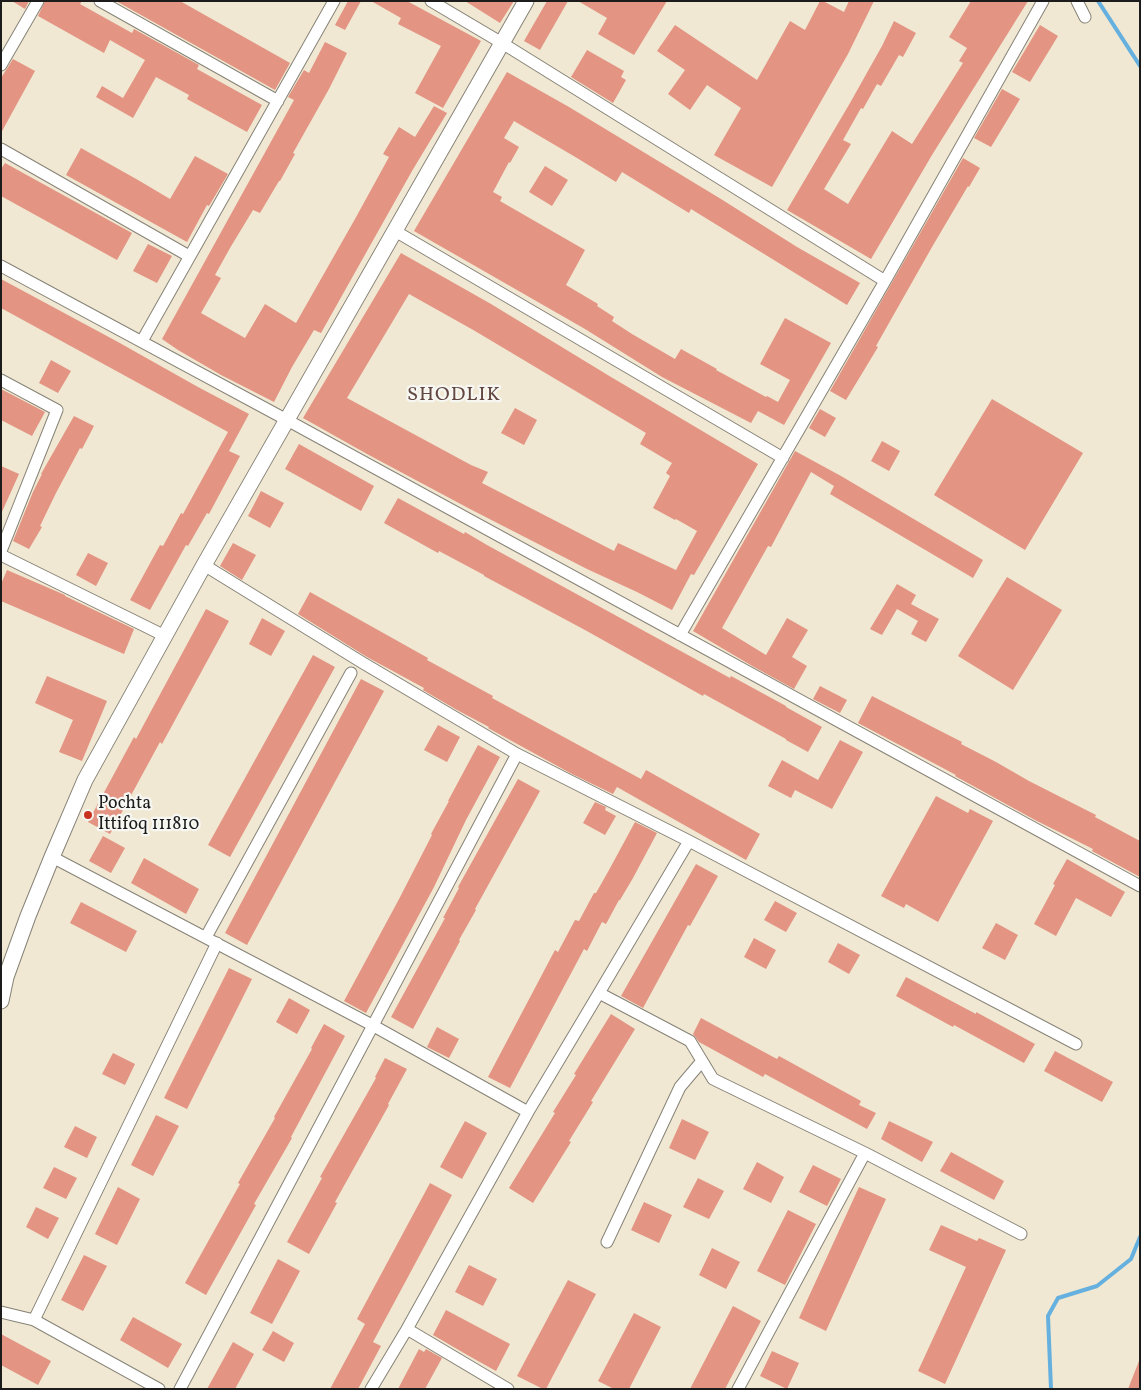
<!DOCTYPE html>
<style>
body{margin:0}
#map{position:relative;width:1141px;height:1390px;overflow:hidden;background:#f0e8d2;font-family:Vollkorn,serif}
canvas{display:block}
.frame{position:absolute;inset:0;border:2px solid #1c1c1c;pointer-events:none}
</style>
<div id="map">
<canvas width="1141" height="1390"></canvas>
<div class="frame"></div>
</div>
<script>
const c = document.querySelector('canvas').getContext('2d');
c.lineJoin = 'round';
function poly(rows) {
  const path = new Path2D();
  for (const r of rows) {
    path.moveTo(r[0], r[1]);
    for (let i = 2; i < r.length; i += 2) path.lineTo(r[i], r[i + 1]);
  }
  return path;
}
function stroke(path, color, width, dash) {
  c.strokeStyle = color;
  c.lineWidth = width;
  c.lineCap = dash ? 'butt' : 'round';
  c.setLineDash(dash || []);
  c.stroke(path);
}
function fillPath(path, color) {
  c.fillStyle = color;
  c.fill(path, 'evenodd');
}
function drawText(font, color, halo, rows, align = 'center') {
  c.font = font + ' Vollkorn,serif';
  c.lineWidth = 4.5;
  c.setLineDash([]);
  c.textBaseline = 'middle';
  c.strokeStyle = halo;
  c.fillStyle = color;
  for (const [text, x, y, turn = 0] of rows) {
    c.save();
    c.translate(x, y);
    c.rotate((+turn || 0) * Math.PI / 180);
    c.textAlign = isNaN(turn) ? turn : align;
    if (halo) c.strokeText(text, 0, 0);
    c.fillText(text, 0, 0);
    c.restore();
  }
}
const stream = poly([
 [1098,1,1140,66],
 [1051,1389,1048,1316,1058,1298,1097,1286,1131,1259,1140,1237]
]);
const building = poly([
 [12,1,29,1,25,9],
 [45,1,82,1,80,4,132,33,134,29,199,65,197,69,262,105,247,132,187,99,189,95,156,77,133,118,96,97,102,86,123,98,145,60,110,40,104,53,38,16],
 [116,1,180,1,290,63,275,90],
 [348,1,361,1,345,30,335,25],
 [371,1,407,1,481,41,443,108,415,93,441,46,398,24,401,18],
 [465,1,514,1,500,23],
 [547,1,568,1,540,50,524,41],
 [578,1,667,1,634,55,598,34,607,18],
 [820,1,823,1,844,12,849,1,874,1,848,54,772,187,714,155,741,108,707,85,690,110,668,94,685,70,657,51,675,25,757,80,790,21,805,30],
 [971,1,1028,1,932,155,871,259,787,210,850,103,882,46,894,21,916,33,903,57,899,55,881,86,877,84,863,109,861,108,843,140,851,144,824,189,848,204,892,131,912,144,963,63,959,61,967,48,949,37],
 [1040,25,1058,36,1030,82,1012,72],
 [325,42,347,53,329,89,293,153,295,154,280,181,279,181,260,213,253,210,230,248,215,275,221,278,201,313,245,338,265,304,296,323,355,219,389,157,383,154,399,127,415,137,434,106,447,113,412,171,321,333,314,330,292,367,274,402,221,375,178,350,162,339,294,100,288,97,304,70,309,73],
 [587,50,624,71,621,77,626,80,613,103,571,77],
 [13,59,35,71,1,133,1,78],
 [507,72,569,107,721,199,797,247,860,283,847,305,691,209,689,213,622,172,616,182,577,158,514,121,504,138,519,147,510,163,509,162,493,192,502,197,500,201,585,250,566,285,598,304,597,306,614,317,612,321,632,334,675,359,681,349,717,369,716,370,766,397,767,396,778,402,790,380,760,364,785,318,831,343,784,425,758,411,751,423,662,377,585,329,414,231],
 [1002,89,1020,99,991,147,974,138],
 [81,148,138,180,170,199,195,156,228,174,209,206,207,205,187,242,66,175],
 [963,158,980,168,969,187,968,186,932,247,876,346,878,347,846,400,830,391],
 [5,163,132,233,117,260,1,196,1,169],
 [545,166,568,180,552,206,529,192],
 [148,244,172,256,157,283,133,271],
 [401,253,491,304,611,377,758,464,694,575,691,574,672,610,637,592,587,569,470,509,367,454,303,418],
 [409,294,475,331,646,433,640,444,672,463,666,473,670,476,653,508,675,520,676,519,697,531,676,570,618,543,614,551,482,483,488,472,471,465,347,398],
 [1,279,118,342,198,387,249,414,229,451,240,456,209,514,207,513,188,546,186,545,150,610,130,600,160,545,163,546,181,513,183,514,228,432,1,308],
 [51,360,71,371,58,393,39,383],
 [1,389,45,412,32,436,1,420],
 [992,399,1083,453,1025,550,934,495],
 [515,408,537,420,524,445,501,433],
 [820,409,836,418,825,437,809,428],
 [74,416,94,426,82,449,80,448,56,493,40,526,42,527,29,549,13,541,33,492,42,474,41,474],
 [882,441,900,451,889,471,871,461],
 [299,444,374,486,361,511,285,469],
 [795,451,841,476,983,560,973,578,830,494,834,486,811,472,771,547,768,546,722,628,766,655,787,618,808,630,792,657,807,666,794,689,754,667,693,631],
 [1,466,19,474,1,514],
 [261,491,284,503,270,528,248,516],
 [398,498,464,534,465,532,487,545,730,678,731,676,786,706,786,707,822,727,808,752,786,740,786,739,704,694,703,696,585,630,484,576,484,575,439,551,438,553,384,523],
 [233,543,256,555,242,580,220,566],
 [88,553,108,563,96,586,76,575],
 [7,570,65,595,65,596,134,629,124,654,1,601,1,584],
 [1007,577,1062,610,1013,690,958,656],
 [897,584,916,595,911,604,939,619,926,642,911,634,918,621,897,609,882,635,870,629],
 [310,592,428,658,427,660,493,696,492,698,641,779,646,770,760,834,746,860,617,787,613,794,572,774,488,728,489,727,457,710,423,690,424,688,367,657,298,614],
 [206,609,229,621,162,744,160,742,110,834,88,822,134,737,136,739],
 [262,618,285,631,271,656,249,644],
 [313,655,335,667,230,857,208,845],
 [47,676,107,701,82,761,59,752,73,720,35,703],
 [361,679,384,691,247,945,225,933],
 [820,686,847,700,840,713,813,699],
 [872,696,962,742,961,744,996,762,1029,781,1096,815,1095,817,1140,841,1140,877,1092,851,1093,849,1035,820,955,776,956,775,858,723],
 [438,725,460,737,447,762,424,750],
 [840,740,863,752,832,809,795,790,791,798,768,786,782,760,818,780],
 [478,745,500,757,466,820,434,887,366,1013,344,1001,398,901,432,835,431,834,449,801,448,801],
 [518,779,540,791,475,909,476,910,459,940,460,941,413,1029,391,1017,445,918,443,918,459,888,458,887],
 [936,796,968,813,970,809,993,821,938,922,906,904,904,908,881,896],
 [595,802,606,807,605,810,616,816,605,835,583,823],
 [635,822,657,833,633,878,620,900,619,900,606,924,602,922,587,951,584,949,510,1088,488,1077,555,950,558,952,575,920,579,921,594,893,596,893,609,870],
 [103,836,125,848,111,873,89,861],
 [144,858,199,889,186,914,131,883],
 [1067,859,1125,892,1111,917,1076,898,1056,936,1034,924,1055,885,1053,884],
 [696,864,718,876,690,926,688,925,643,1008,621,996],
 [775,901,797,913,786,932,764,920],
 [81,902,137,931,126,952,70,923],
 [996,923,1018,935,1005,960,982,948],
 [754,938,776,950,766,969,744,957],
 [838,943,860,955,849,974,828,962],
 [229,968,252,979,187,1109,164,1098],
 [906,977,976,1014,976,1012,1035,1044,1024,1063,954,1025,953,1027,896,996],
 [289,998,310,1010,297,1034,276,1022],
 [611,1014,635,1029,591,1101,593,1102,569,1141,571,1142,533,1203,509,1188,555,1113,553,1112,576,1075,574,1074],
 [701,1018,777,1059,779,1056,861,1101,859,1105,876,1113,867,1129,765,1074,763,1077,699,1042,693,1034],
 [324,1024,345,1036,291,1137,292,1138,254,1204,256,1205,206,1295,185,1283,240,1184,238,1183,275,1118,274,1117,312,1049,311,1048],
 [437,1027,459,1039,449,1058,427,1047],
 [1055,1051,1113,1082,1102,1102,1044,1071],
 [113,1053,135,1064,125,1085,102,1074],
 [385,1058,407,1069,388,1104,389,1105,335,1202,337,1203,309,1254,287,1242,322,1178,320,1177,376,1078,375,1077],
 [156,1115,179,1126,153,1176,131,1165],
 [682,1119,709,1132,695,1160,669,1148],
 [465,1121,487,1133,462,1179,440,1167],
 [889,1121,933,1142,922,1162,881,1139],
 [75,1126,97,1137,87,1158,64,1147],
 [951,1152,1004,1181,994,1200,940,1171],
 [757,1162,784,1177,771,1203,743,1189],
 [813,1165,841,1179,827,1206,799,1192],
 [54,1167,77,1178,66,1199,43,1188],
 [698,1178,724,1191,709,1219,683,1207],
 [430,1183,452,1195,373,1342,381,1346,358,1389,330,1389,365,1324,357,1319],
 [118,1187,140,1199,117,1245,95,1234],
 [859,1187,886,1199,826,1331,799,1318],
 [644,1202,672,1215,659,1243,631,1230],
 [36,1207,59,1218,48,1239,26,1227],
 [788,1210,816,1224,785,1285,757,1271],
 [941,1225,977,1241,979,1238,1006,1250,945,1384,918,1371,966,1267,929,1250],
 [712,1248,740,1262,726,1289,699,1275],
 [84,1255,107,1266,83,1311,61,1300],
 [278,1259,300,1271,272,1324,250,1313],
 [469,1265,497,1279,483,1306,455,1292],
 [568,1280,596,1294,546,1389,543,1389,517,1376],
 [733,1306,761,1321,725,1389,690,1389],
 [446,1310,510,1344,496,1371,469,1356,433,1335],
 [634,1313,661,1327,629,1389,614,1389,598,1381],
 [133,1317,182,1344,168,1368,120,1340],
 [273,1331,294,1343,284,1362,262,1350],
 [1,1334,51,1361,38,1385,1,1365],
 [233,1342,254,1354,240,1380,235,1389,207,1389],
 [419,1349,424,1352,426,1349,442,1358,425,1389,398,1389],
 [772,1351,799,1363,787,1389,760,1376],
 [1139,1361,1140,1389,1128,1389]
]);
const street = poly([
 [100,1,278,101],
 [431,1,502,43,885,281],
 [1077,1,1085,17],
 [1,65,38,1],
 [1,149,189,256],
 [395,231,783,458],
 [1,266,287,420,1140,886],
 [142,341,334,1],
 [1,380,57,410,1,551],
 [1,555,165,636],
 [204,565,363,663,517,754,689,841,1076,1044],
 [680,635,885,281,1043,1],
 [52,857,372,1025,528,1112],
 [206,937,351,673],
 [599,993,690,1041,713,1079,865,1153,1021,1234],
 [607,1242,680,1087,702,1061],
 [1,1312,34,1320,159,1389],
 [34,1320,217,943],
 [407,1329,508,1389],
 [180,1389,517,754],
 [371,1389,407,1329,528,1112,599,993,689,841],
 [738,1389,865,1153]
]);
const secondary = poly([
 [1,1001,6,977,28,916,52,857,85,780,204,565,526,1]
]);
const markers = [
 [88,815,5,"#c8321e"]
];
const poiNames = [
 ["Pochta",98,805],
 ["Ittifoq 111810",98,826]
];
const quarterNames = [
 ["SHODLIK",454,396]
];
stroke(stream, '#65b0de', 4);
fillPath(building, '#e39483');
stroke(street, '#868277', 13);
stroke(secondary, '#868277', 17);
stroke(street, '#fff', 11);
stroke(secondary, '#fff', 15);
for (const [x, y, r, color] of markers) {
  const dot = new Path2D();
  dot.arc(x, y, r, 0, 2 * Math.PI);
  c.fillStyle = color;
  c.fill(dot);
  stroke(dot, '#f6f6f2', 2);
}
drawText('18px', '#1c1c1c', '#f6f6f2', poiNames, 'left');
c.letterSpacing = '1px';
drawText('20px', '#624640', '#f6f6f2', quarterNames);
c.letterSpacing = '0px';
</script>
